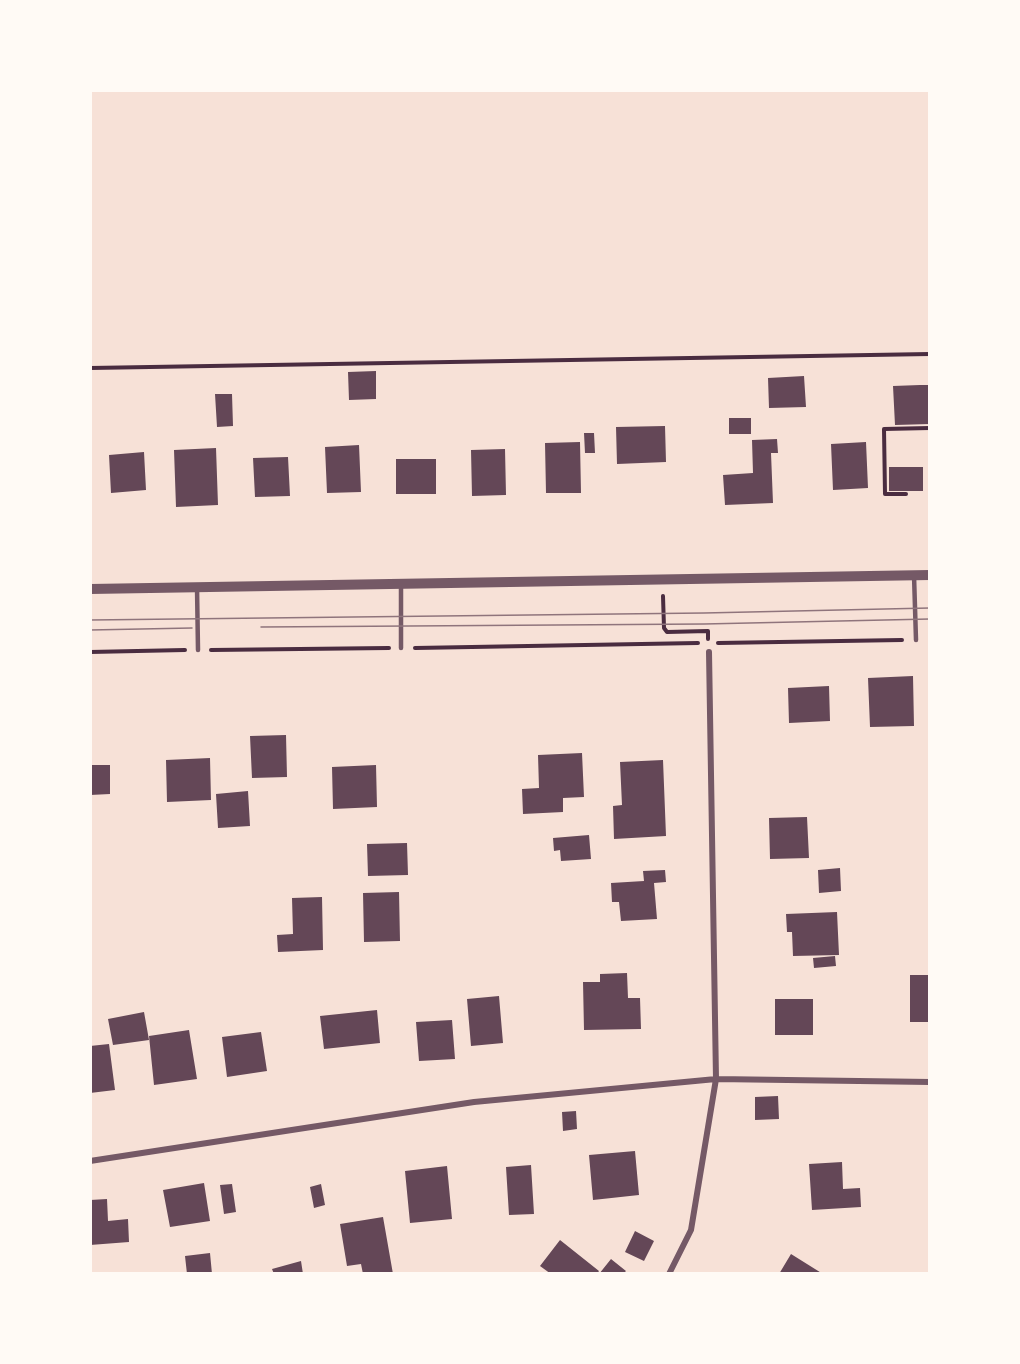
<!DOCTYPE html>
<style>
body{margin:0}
#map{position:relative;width:1020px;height:1364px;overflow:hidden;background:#f7e1d7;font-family:"PT Sans",sans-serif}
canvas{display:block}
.frame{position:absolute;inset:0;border:92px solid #fffaf5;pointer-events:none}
</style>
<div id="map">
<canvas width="1020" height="1364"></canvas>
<div class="frame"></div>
</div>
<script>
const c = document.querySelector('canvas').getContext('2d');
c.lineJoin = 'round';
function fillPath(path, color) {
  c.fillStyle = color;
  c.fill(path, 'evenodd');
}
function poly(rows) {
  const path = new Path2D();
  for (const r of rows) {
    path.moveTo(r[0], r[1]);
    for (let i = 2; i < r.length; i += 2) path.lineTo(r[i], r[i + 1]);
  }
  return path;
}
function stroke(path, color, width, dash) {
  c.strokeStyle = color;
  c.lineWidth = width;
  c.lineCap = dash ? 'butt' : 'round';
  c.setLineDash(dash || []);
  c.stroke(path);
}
const building = poly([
 [376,371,376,399,349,400,348,372],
 [804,376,806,407,769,408,768,378],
 [920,385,930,385,930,424,895,425,893,386],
 [215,394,232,394,233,426,217,427],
 [729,418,751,418,751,434,729,434],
 [665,426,666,462,617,464,616,427],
 [584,433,594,433,595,453,585,453],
 [777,439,778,453,771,453,773,503,725,505,723,475,753,473,752,440],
 [580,442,581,493,546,493,545,443],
 [866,442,868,488,833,490,831,444],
 [359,445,361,492,327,493,325,447],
 [216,448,218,505,176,507,174,450],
 [505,449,506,495,472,496,471,450],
 [144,452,146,490,111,493,109,455],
 [288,457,290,496,255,497,253,458],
 [396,459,436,459,436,494,396,494],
 [889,467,923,467,923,491,889,491],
 [913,676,914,726,870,727,868,678],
 [829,686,830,721,789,723,788,688],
 [286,735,287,777,252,778,250,736],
 [90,752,92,752,92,765,110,765,110,794,90,795],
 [582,753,584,797,563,798,563,812,523,814,522,789,539,788,538,755],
 [210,758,211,800,167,802,166,760],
 [663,760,666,836,614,839,613,806,622,805,620,762],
 [376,765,377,807,333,809,332,767],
 [248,791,250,826,218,828,216,794],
 [807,817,809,858,770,859,769,818],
 [589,835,591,859,561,861,560,850,554,851,553,838],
 [407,843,408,875,368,876,367,844],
 [840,868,841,891,819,893,818,870],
 [665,870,666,882,654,883,657,919,621,921,619,902,612,902,611,883,644,881,643,871],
 [399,892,400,941,364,942,363,893],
 [322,897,323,950,278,952,277,935,293,934,292,898],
 [837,912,839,955,793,956,792,932,787,932,786,914],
 [835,956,836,966,814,968,813,958],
 [627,973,628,998,640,998,641,1029,584,1030,583,982,600,982,600,974],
 [910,975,930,975,930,1022,910,1022],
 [499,996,503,1043,471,1046,467,999],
 [775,999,813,999,813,1035,775,1035],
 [377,1010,380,1043,324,1049,320,1016],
 [144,1012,149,1040,113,1045,108,1019],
 [452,1020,455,1059,419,1061,416,1022],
 [189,1030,197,1079,154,1085,149,1036],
 [261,1032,267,1071,227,1077,222,1037],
 [109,1044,115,1090,90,1093,90,1046],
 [778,1096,779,1119,755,1120,755,1097],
 [576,1111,577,1129,563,1131,562,1112],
 [635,1151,639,1195,593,1200,589,1155],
 [842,1162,843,1189,860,1188,861,1207,812,1210,809,1164],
 [531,1165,534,1214,509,1215,506,1167],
 [447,1166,452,1219,410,1223,405,1171],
 [204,1183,210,1221,170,1227,163,1190],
 [232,1184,236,1212,224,1214,220,1185],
 [321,1184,325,1205,314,1208,310,1187],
 [107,1199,108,1221,128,1219,129,1242,90,1245,90,1200],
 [383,1217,393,1274,363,1274,361,1264,347,1266,340,1224],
 [635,1231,654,1241,644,1261,625,1252],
 [560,1240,599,1271,597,1274,551,1274,540,1266],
 [210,1253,212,1274,187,1274,185,1256],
 [791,1254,823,1274,779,1274],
 [611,1259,626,1271,623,1274,599,1274],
 [301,1261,303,1274,274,1274,272,1269]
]);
const path = poly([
 [90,368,930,354],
 [906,494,885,494,884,429,930,428],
 [663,596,664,628,667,632,708,631,708,639],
 [718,643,902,640],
 [415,648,698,643],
 [211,650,389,648],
 [90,652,185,650]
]);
const service = poly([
 [914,575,916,640],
 [401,584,401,648],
 [197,587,198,650]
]);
const minor = poly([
 [90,1161,474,1102,716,1079,930,1082],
 [669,1274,691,1230,716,1079,709,652]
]);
const tertiary = poly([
 [90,589,930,575]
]);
const tram = poly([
 [90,620,704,613,930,608],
 [261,627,704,624,930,619],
 [90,630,192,628]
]);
fillPath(building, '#644757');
stroke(path, '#4a2c40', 4);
stroke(service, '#755966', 4.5);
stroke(minor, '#755966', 6);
stroke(tertiary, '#755966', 10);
stroke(tram, '#8f747c', 1.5);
</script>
